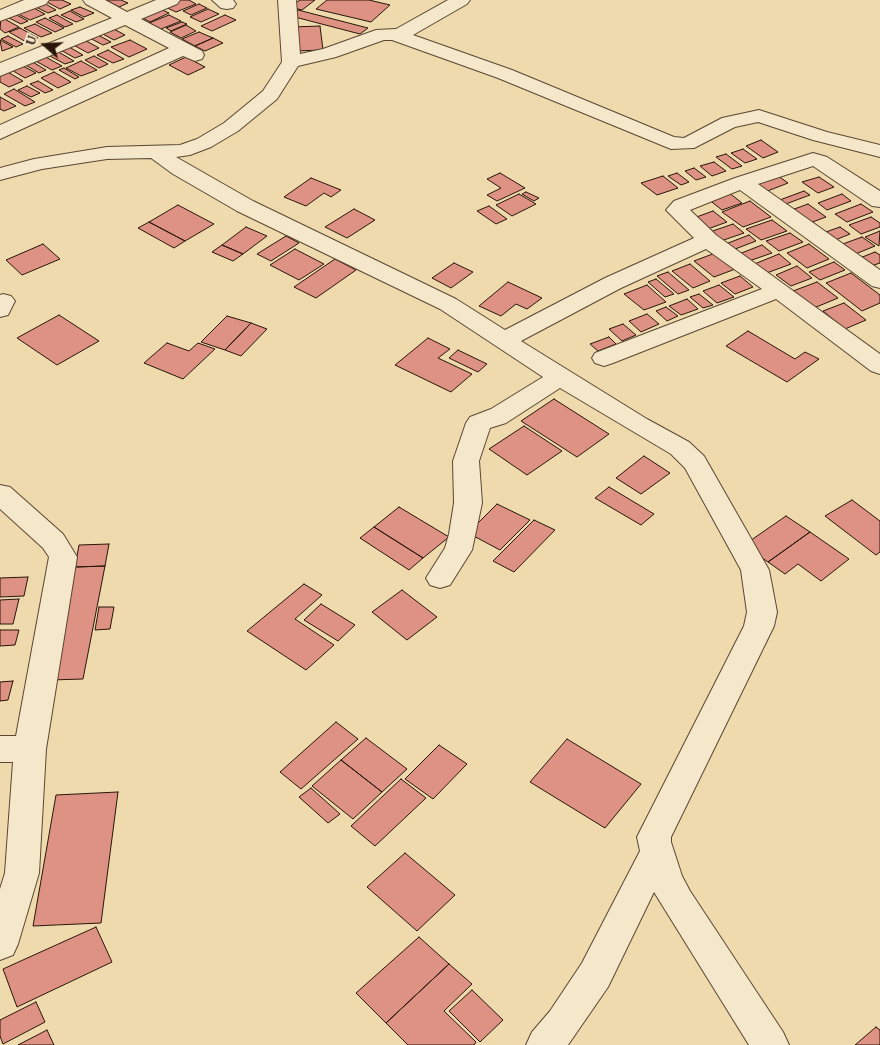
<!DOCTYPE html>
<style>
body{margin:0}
#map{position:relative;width:880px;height:1045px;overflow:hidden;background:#eedaad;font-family:"Gentium Book Plus",serif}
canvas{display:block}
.north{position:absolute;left:20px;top:20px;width:50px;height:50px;-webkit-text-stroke:4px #f4e7ca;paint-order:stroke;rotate:289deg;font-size:14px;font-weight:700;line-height:20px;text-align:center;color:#291609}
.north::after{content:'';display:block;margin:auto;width:18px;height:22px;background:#291609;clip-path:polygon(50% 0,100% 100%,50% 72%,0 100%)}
</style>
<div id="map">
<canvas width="880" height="1045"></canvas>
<div class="north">U</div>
</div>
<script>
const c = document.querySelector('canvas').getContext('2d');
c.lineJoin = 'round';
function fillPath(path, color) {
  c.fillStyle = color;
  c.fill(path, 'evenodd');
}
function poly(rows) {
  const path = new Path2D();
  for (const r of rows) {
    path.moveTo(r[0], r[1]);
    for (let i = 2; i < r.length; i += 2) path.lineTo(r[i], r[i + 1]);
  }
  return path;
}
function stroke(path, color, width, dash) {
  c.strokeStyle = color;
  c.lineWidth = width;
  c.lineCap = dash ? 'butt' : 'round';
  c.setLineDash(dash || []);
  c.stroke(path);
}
const building = poly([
 [48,0,62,0,71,4,60,9,45,1,48,0],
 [106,0,121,0,128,3,119,7,106,0],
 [176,0,189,0,196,4,176,12,163,6,176,0],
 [300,0,315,0,302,10,290,7,300,0],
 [327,0,369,0,390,5,371,22,316,9,327,0],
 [42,2,56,10,48,13,34,6,42,2],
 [199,4,207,8,191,15,183,11,199,4],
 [30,6,45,14,30,20,14,12,30,6],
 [80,7,94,13,84,17,71,10,80,7],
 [158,8,169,13,150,22,139,16,158,8],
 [208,9,219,14,201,22,190,17,208,9],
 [298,10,368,28,360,34,291,16,298,10],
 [70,11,84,19,76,22,61,15,70,11],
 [13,13,28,21,21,24,5,16,13,13],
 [57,15,73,24,65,27,49,18,57,15],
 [169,15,181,21,161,29,149,23,169,15],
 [225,15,236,20,212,31,201,26,225,15],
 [1,17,19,27,5,33,0,29,1,17],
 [45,18,64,28,55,32,36,22,45,18],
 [182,22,187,24,171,31,166,28,182,22],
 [35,24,52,33,41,37,24,28,35,24],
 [186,25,196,31,181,38,170,32,186,25],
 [108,26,125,35,114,40,97,31,108,26],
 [320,26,323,50,295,51,292,27,320,26],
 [20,28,38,38,28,43,9,32,20,28],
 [199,32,213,38,195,46,182,39,199,32],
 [94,33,111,42,103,45,86,36,94,33],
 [8,36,23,44,16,47,1,39,8,36],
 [79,37,99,48,88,53,68,42,79,37],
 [213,38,223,43,205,51,195,46,213,38],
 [0,40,13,47,2,51,0,40],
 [130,40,147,49,129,57,111,47,130,40],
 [64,44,83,55,75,58,57,48,64,44],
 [55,50,74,61,65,64,46,54,55,50],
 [108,50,124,59,113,63,97,55,108,50],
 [42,55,62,66,52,70,32,59,42,55],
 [94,56,108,64,99,68,85,60,94,56],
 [186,57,205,67,188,75,169,65,186,57],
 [31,61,46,70,39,73,24,64,31,61],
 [81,61,97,70,81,76,66,68,81,61],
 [21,65,36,73,25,78,10,69,21,65],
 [64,68,79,77,75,79,59,70,64,68],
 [6,71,23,81,9,87,0,82,0,74,6,71],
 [54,72,71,82,58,88,41,78,54,72],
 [38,81,53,90,45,93,30,84,38,81],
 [27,86,40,93,31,97,18,90,27,86],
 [14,89,35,102,25,106,4,94,14,89],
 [0,97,16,106,4,111,0,109,0,97],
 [761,140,778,152,763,158,746,146,761,140],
 [743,149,757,159,745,163,731,153,743,149],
 [726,154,742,166,732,169,716,157,726,154],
 [714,162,726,171,712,176,700,166,714,162],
 [694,168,706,177,696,180,685,171,694,168],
 [500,173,525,188,497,201,487,195,501,188,487,179,500,173],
 [677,173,689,182,681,185,668,176,677,173],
 [774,173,788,183,765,192,751,181,774,173],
 [663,176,678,188,657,195,641,183,663,176],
 [819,177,834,187,818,193,802,182,819,177],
 [311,178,341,190,331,197,324,193,306,206,284,197,311,178],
 [804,191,810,195,783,205,777,201,804,191],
 [526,192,539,198,534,201,522,194,526,192],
 [728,192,742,203,722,210,708,199,728,192],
 [519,194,536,204,512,216,496,205,519,194],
 [842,194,851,201,827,210,818,203,842,194],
 [750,201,771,217,743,227,722,212,750,201],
 [808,204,826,217,807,224,789,211,808,204],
 [861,204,873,212,847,222,835,214,861,204],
 [178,205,214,224,185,241,149,222,178,205],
 [489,206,507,219,496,224,477,211,489,206],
 [354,209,375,220,347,238,325,227,354,209],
 [713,211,727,222,705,230,691,219,713,211],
 [871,217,880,223,880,227,861,234,849,225,871,217],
 [772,220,787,231,761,240,746,229,772,220],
 [149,222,185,241,174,248,138,228,149,222],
 [733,224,744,233,718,242,707,233,733,224],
 [246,227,267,236,243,254,222,245,246,227],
 [840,227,850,234,833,241,823,233,840,227],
 [880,231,879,246,865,237,880,231],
 [790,233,803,242,779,251,766,241,790,233],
 [749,235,756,241,730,251,723,245,749,235],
 [286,236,299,243,271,261,257,254,286,236],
 [862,237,875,246,853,255,840,245,862,237],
 [43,244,60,259,22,275,6,260,43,244],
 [809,244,829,259,807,268,787,253,809,244],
 [222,245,243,254,233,261,212,252,222,245],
 [762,245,772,253,749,261,739,254,762,245],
 [295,249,324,264,299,280,270,265,295,249],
 [718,252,738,268,714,277,694,261,718,252],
 [875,252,880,255,880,263,871,266,860,258,875,252],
 [779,254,791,264,764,274,752,265,779,254],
 [335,259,356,270,316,298,294,287,335,259],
 [834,262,845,270,820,280,809,272,834,262],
 [454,263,473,272,451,288,432,278,454,263],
 [690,264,710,281,693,288,672,271,690,264],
 [797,266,812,278,791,286,776,275,797,266],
 [668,272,689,290,678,294,657,276,668,272],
 [851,273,880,295,880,303,862,311,826,283,851,273],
 [740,276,753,287,735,294,721,283,740,276],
 [656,279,674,294,665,297,648,282,656,279],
 [508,282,542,298,527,309,516,304,501,316,479,306,508,282],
 [817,282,838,298,814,308,793,291,817,282],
 [647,285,666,302,644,310,624,294,647,285],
 [719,285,734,297,717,303,703,291,719,285],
 [699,294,713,305,703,308,690,297,699,294],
 [687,299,698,309,681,315,669,306,687,299],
 [844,303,866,320,845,329,823,311,844,303],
 [666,307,678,316,667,321,656,311,666,307],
 [647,314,659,324,641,332,629,321,647,314],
 [59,315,99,341,57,365,17,338,59,315],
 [227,316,251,323,225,350,201,342,227,316],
 [251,323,267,329,241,356,225,350,251,323],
 [623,324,636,335,622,341,609,329,623,324],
 [748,331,795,359,805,352,819,359,787,382,726,346,748,331],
 [609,337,616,344,598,351,590,344,609,337],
 [428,338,450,349,438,358,472,374,451,392,395,365,428,338],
 [167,343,189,351,198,343,215,349,183,379,144,363,167,343],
 [458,350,487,364,478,372,449,358,458,350],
 [554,399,609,434,577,457,521,421,554,399],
 [524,426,562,451,527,475,489,449,524,426],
 [644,456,670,473,641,494,616,478,644,456],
 [609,487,654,514,641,525,595,498,609,487],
 [852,500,880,521,880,552,876,555,825,516,852,500],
 [497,504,530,520,500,550,468,533,497,504],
 [399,507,449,537,423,558,374,527,399,507],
 [786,516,810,532,768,562,744,545,786,516],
 [534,520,555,530,514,572,493,561,534,520],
 [374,527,423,558,409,570,360,538,374,527],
 [810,532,849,559,821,581,798,564,785,574,768,562,810,532],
 [109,544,105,566,75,567,79,545,109,544],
 [105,566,83,679,50,680,75,567,105,566],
 [28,577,24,596,0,597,0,578,28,577],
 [304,584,322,595,295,619,334,645,306,670,247,631,304,584],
 [402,590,437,617,407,640,372,612,402,590],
 [19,599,13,624,0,624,0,600,19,599],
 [321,604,355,625,338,641,304,620,321,604],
 [99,607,114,607,110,629,95,630,99,607],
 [0,630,19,630,15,645,0,646,0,630],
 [13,681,8,700,0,701,0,682,13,681],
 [336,722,358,739,301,789,280,772,336,722],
 [366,738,407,769,382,792,341,760,366,738],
 [567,739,641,784,605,828,530,782,567,739],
 [439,745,467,764,433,799,405,779,439,745],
 [341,760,382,792,353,819,312,786,341,760],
 [401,779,426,798,375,846,351,826,401,779],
 [311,788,340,814,328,823,299,797,311,788],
 [118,792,101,923,33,926,56,795,118,792],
 [405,853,455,895,417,931,367,887,405,853],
 [96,927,112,962,17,1007,3,969,96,927],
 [419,937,449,964,386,1023,356,993,419,937],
 [449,964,472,984,444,1011,476,1042,474,1045,408,1045,386,1023,449,964],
 [472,990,503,1020,480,1042,449,1011,472,990],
 [36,1002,45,1022,3,1044,0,1036,0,1020,36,1002],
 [876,1027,880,1030,880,1045,855,1045,876,1027],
 [47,1030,54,1045,18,1045,47,1030]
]);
const minor = poly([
 [24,0,49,0,46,4,0,21,0,10,24,0],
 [83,0,105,0,127,12,156,0,180,0,177,4,141,19,202,51,204,55,202,59,195,61,183,56,0,139,0,125,169,48,125,25,0,76,0,63,112,18,86,4,83,0],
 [212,0,233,0,236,4,233,8,227,9,221,8,212,0],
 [278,0,296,0,300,54,323,49,376,30,396,29,448,0,470,0,467,4,413,35,512,70,674,137,684,138,722,118,759,110,827,132,880,145,880,157,813,140,758,122,735,127,694,148,671,149,498,78,392,40,384,40,336,57,298,66,277,99,238,131,211,147,190,155,176,157,253,201,456,299,505,330,605,278,694,238,666,210,674,201,735,178,813,153,827,157,880,191,880,207,872,206,813,166,758,184,880,270,880,288,872,286,740,190,690,210,716,235,880,354,880,374,871,371,776,299,613,363,604,366,595,363,592,358,595,353,762,289,706,249,621,288,521,341,647,419,689,442,704,456,769,570,777,612,774,626,671,837,671,842,682,876,690,891,783,1032,789,1045,749,1045,654,892,608,987,568,1045,526,1045,532,1032,550,1011,582,963,640,851,637,837,744,626,747,612,741,570,685,468,671,454,560,388,506,423,490,428,479,461,482,503,472,550,450,585,440,588,430,585,426,578,445,548,449,534,454,503,453,461,466,423,470,417,491,409,543,377,440,309,237,211,173,174,151,158,107,159,42,169,0,180,0,168,34,159,107,147,180,145,197,139,224,123,263,91,282,62,278,0],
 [3,294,11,296,15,301,8,315,0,317,0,295,3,294],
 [0,485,10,487,63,534,77,557,46,749,39,873,18,944,13,955,0,960,0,889,5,873,13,762,0,762,0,736,16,736,49,557,43,548,0,509,0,485]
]);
fillPath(building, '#de9283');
stroke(building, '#291609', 1);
stroke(minor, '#5a4732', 2);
fillPath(minor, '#f4e7ca');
</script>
